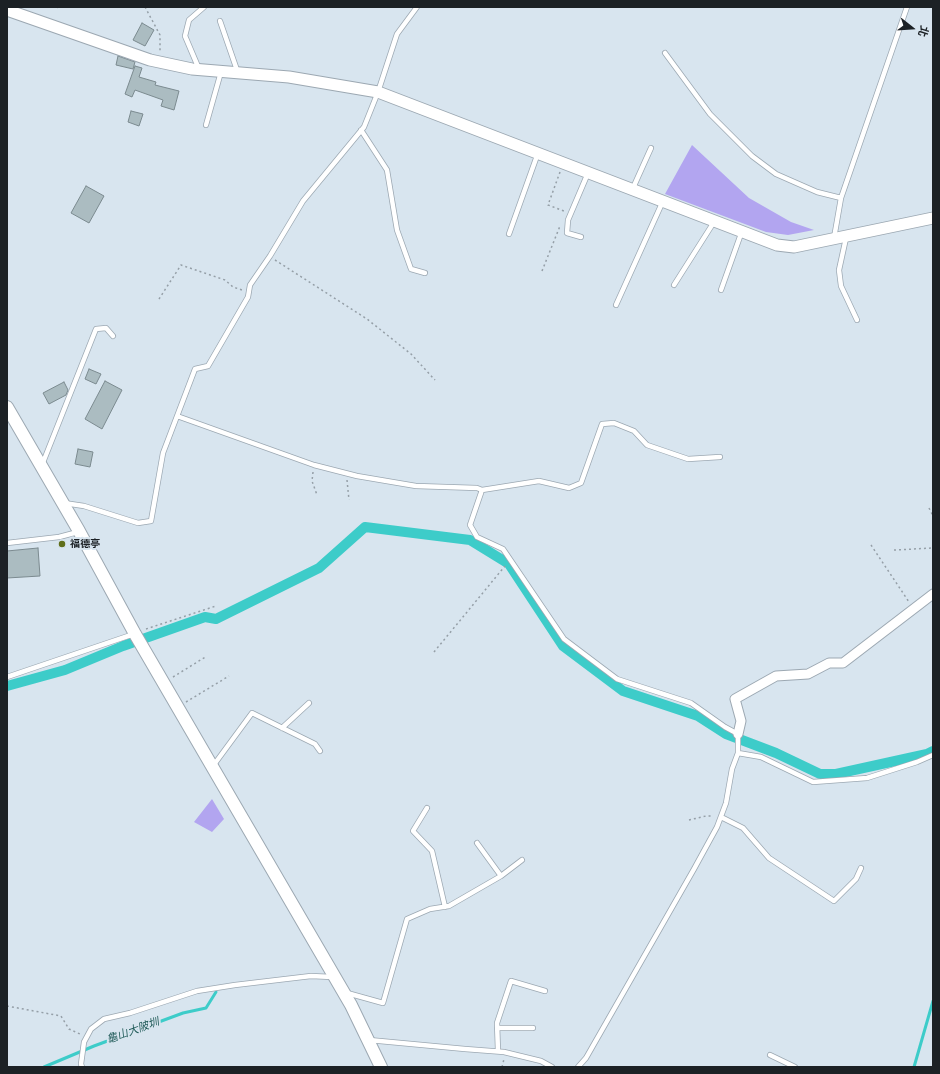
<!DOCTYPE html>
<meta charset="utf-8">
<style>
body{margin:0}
#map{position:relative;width:940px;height:1074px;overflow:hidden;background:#d8e5ef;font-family:"PT Sans Narrow","Noto Sans TC",sans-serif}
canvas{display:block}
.frame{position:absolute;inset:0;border:8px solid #1c2125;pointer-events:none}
.north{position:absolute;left:892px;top:8px;width:40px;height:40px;-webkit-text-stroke:3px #d8e5ef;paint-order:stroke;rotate:107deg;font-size:11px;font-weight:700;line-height:16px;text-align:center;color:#1c2125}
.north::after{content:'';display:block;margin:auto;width:14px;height:18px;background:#1c2125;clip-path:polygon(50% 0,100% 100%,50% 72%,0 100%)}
</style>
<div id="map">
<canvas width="940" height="1074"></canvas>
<div class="frame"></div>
<div class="north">北</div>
</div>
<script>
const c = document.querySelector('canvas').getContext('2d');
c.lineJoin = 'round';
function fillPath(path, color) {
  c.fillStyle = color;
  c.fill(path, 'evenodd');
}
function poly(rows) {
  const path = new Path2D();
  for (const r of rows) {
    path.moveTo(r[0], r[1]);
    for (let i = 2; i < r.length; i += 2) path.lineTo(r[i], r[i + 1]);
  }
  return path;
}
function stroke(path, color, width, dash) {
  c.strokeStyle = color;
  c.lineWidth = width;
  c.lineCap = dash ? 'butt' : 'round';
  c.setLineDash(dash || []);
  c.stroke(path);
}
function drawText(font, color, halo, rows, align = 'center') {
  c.font = font + ' "PT Sans Narrow","Noto Sans TC",sans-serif';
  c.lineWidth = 4;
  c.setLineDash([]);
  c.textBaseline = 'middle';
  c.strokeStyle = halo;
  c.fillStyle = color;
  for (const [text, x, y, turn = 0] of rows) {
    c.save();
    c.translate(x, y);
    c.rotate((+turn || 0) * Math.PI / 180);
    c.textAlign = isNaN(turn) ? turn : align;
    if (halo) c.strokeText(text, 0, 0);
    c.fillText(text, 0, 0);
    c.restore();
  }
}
const green = poly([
 [692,145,749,198,791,222,814,230,788,235,766,232,665,194],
 [212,799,224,819,212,832,194,822]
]);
const stream = poly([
 [44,1067,94,1046,183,1013,206,1008,216,992],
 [914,1067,933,1001]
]);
const canal = poly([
 [7,686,65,670,123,646,205,617,216,619,319,568,365,527,470,540,509,564,563,646,623,691,698,716,726,734,776,753,820,774,836,774,927,754,933,751]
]);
const building = poly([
 [142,23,154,30,145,46,133,40,142,23],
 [118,56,135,62,133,69,116,65,118,56],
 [135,66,142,68,139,77,156,82,155,85,179,91,174,110,161,106,163,100,135,90,132,97,125,94,135,66],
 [131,111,143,114,139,126,128,122,131,111],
 [86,186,104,196,89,223,71,213,86,186],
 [89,369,101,374,96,384,85,379,89,369],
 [105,381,122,390,102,429,85,419,105,381],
 [64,382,68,390,66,395,49,404,43,393,64,382],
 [78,449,93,452,90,467,75,464,78,449],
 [38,548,40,576,7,578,7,551,38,548]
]);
const path = poly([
 [56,7,59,8],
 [145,7,160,35,160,51],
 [560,172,548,205,564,211],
 [275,260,367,319,411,354,435,380],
 [542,271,560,226],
 [159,299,181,265,225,280,233,287,242,290],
 [313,472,312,481,317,495],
 [347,480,349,500],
 [929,508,933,516],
 [871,545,909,602],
 [894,550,933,548],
 [146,629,216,606],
 [434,652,505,566],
 [173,677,207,656],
 [186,702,229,676],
 [689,820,706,816,713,816],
 [7,1006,61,1016,69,1029,80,1034],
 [502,1067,504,1059]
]);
const service = poly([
 [220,21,238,73],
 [665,53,710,114,752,156,776,174,817,192,841,198],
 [199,69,185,36,189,20,204,7],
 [206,125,221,72],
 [361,130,387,170,397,230,411,269,425,273],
 [633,188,651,148],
 [509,234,538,153],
 [581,237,567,233,568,220,588,173],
 [834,238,841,198,907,7],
 [846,238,839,270,841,286,857,320],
 [674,285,714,222],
 [721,290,742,231],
 [616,305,663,201],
 [177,416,314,465,357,476,416,486,477,488,482,490,470,525,477,537,503,549,564,639,617,679,691,703,725,727,738,734,738,753,732,769,726,803,717,827,694,869,586,1058,578,1067],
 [42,465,96,329,106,328,113,336],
 [482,490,539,481,569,488,581,483,602,424,614,423,634,431,647,445,688,459,720,457],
 [64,503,84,506,138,523,151,521,163,453,195,369,208,366,248,297,250,285,270,256,303,201,364,127,378,92,397,34,417,7],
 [7,543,59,537,78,532],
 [7,677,134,634],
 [282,728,309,703],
 [738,753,761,757,813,782,867,778,917,762,933,755],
 [213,766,252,713,315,744,320,751],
 [427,808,413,831,432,851,445,907],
 [721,817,743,828,769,858,834,901,856,879,861,868],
 [477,843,501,876],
 [347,993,383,1003,407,919,430,909,449,906,501,876,522,860],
 [497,1028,533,1028],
 [369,1040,465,1049,504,1052,541,1061,552,1067],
 [498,1051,497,1023,511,981,545,991],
 [770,1055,795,1067],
 [82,1067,81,1064,84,1042,91,1029,104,1019,130,1013,197,991,235,985,311,976,332,977]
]);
const minor = poly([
 [738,734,741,721,735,699,776,676,808,674,829,663,843,663,933,594]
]);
const tertiary = poly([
 [7,10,150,60,192,69,289,77,378,92,777,245,794,247,933,218]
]);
const secondary = poly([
 [7,407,79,531,135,634,351,1005,381,1067]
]);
const markers = [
 [62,544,4,"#5f6e1a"]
];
const poiNames = [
 ["福德亭",70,544]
];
const waterNames = [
 ["龜山大陂圳",133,1031,-20]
];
fillPath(green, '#b2a5f0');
stroke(stream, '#3dccc9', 3);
stroke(canal, '#3dccc9', 10);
fillPath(building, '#abbcc1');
stroke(building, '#7b8a8f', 1);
stroke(service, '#9ca8b2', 6);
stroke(minor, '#9ca8b2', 11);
stroke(tertiary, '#9ca8b2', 13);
stroke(secondary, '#9ca8b2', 14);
stroke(path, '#959fa7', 1.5, [2, 3]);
stroke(service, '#fff', 4.5);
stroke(minor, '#fff', 9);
stroke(tertiary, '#fff', 11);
stroke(secondary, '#fff', 12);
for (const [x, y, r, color] of markers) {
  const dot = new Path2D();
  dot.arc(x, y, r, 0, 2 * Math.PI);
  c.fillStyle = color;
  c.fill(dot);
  stroke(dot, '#d8e5ef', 1.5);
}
drawText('bold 10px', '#1c2125', '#d8e5ef', poiNames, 'left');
drawText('italic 11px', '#235d5b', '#d8e5ef', waterNames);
</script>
